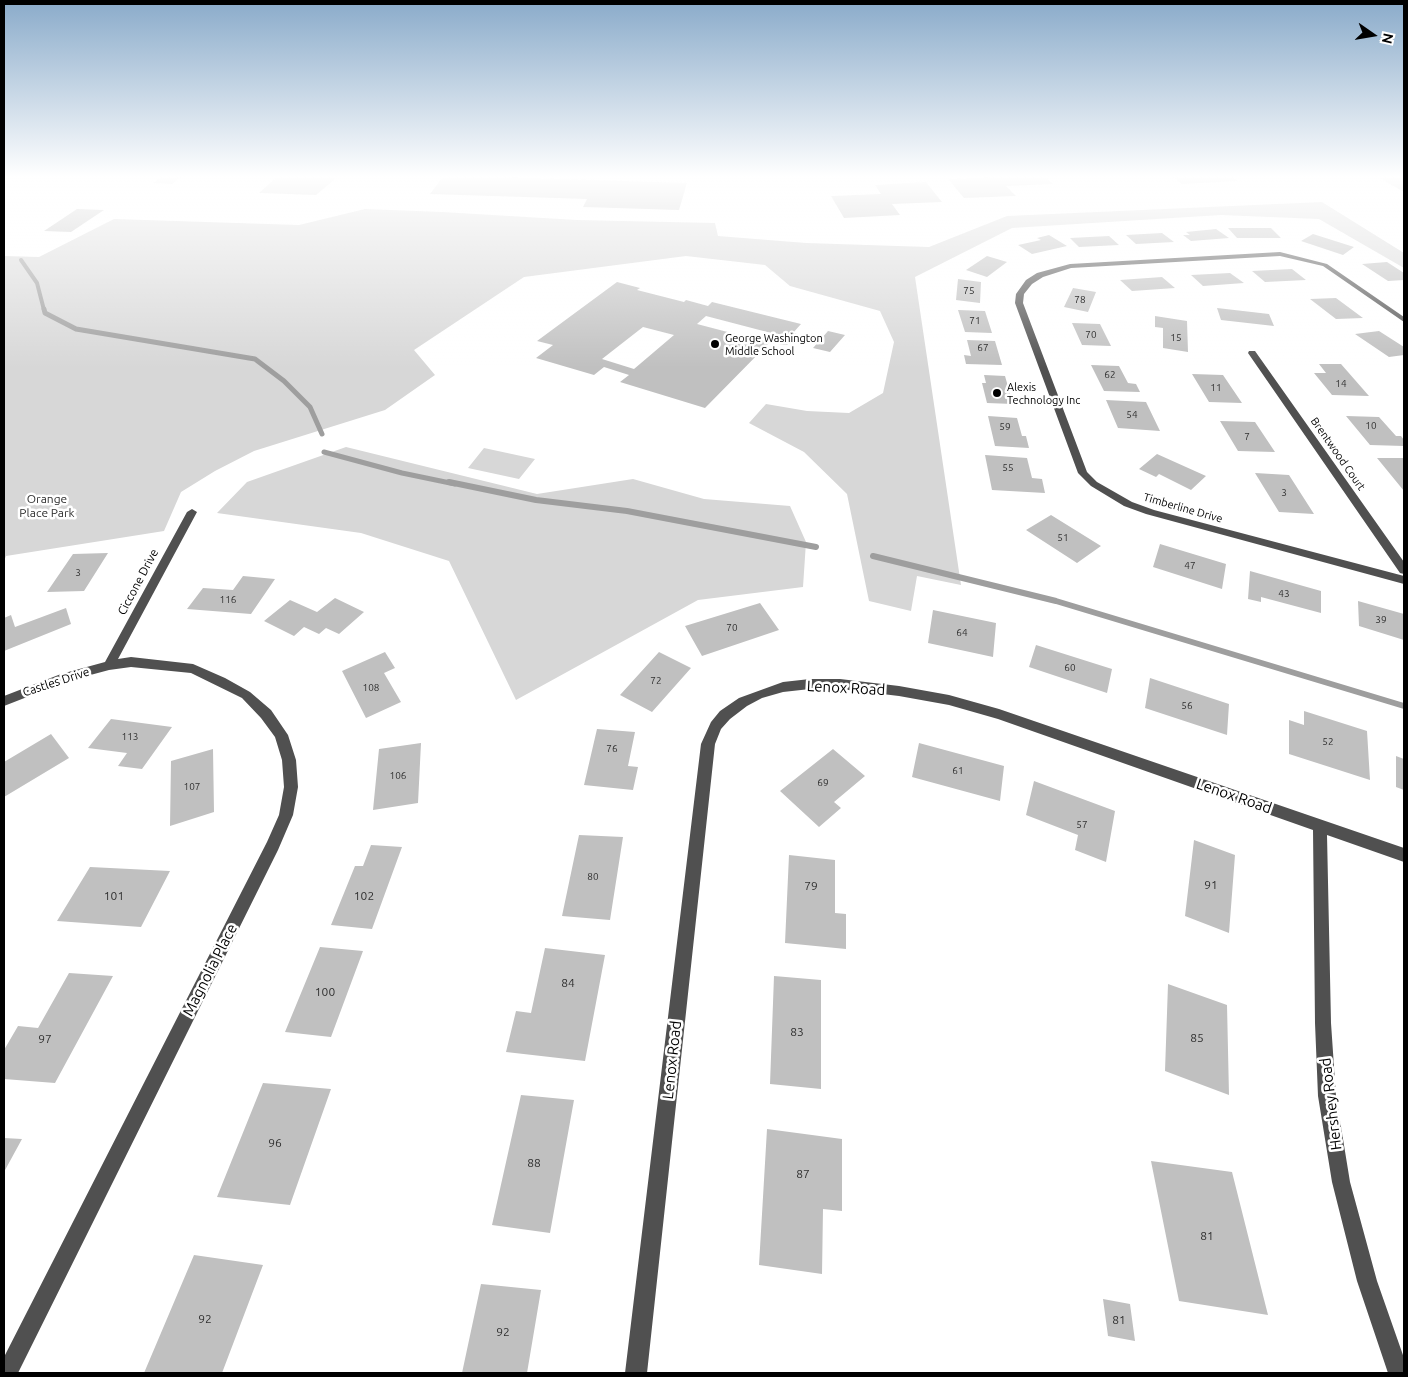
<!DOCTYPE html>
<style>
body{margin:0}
#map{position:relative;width:1408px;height:1377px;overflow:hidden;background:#fff;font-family:Ubuntu,sans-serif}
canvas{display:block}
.frame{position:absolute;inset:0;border:5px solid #000;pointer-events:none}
.north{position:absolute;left:1348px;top:10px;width:50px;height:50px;-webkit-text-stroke:4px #fff;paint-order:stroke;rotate:103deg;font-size:14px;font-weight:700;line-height:20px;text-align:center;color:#000}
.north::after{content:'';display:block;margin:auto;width:18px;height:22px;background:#000;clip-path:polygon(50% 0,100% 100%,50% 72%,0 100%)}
</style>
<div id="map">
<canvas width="1408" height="1377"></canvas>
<div class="frame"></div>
<div class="north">N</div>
</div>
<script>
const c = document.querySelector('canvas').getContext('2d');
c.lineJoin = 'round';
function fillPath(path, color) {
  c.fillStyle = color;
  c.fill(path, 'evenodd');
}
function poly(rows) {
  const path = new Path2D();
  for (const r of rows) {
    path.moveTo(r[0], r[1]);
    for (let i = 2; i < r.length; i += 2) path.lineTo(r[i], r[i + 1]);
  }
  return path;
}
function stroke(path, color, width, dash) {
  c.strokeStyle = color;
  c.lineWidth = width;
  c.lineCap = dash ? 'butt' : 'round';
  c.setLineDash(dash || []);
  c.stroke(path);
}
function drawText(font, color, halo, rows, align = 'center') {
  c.font = font + ' Ubuntu,sans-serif';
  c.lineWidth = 5;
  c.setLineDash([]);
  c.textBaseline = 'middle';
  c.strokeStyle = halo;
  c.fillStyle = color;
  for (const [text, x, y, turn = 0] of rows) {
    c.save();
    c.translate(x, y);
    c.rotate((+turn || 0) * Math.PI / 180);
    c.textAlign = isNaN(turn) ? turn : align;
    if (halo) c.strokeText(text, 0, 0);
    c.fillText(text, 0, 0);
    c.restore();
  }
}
const green = poly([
 [1322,202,1404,253,1404,268,1319,219,1221,215,1012,228,915,277,961,585,917,576,911,611,869,601,847,494,804,452,749,423,766,404,807,411,849,413,883,393,894,342,880,311,790,286,765,265,686,256,524,277,414,350,435,375,385,410,254,451,215,471,181,492,164,531,6,556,4,561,4,256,39,257,114,219,299,225,365,209,442,212,577,220,715,223,718,236,806,243,929,247,1007,216],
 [346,447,537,494,633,479,704,499,790,506,806,542,803,587,698,600,516,700,449,561,361,533,217,513,247,482],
 [484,448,535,459,519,479,468,468]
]);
const streamFar2 = poly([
 [21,260,37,283,44,310]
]);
const streamFar1 = poly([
 [44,309,45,313,76,329,255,359,284,381,310,407,322,434],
 [324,452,402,473,455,484]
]);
const stream = poly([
 [449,482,536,500,627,511,816,547],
 [873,556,1056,601,1404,706]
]);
const building = poly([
 [165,175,184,175,172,184,153,183],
 [279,175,340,175,316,195,259,193],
 [444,175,687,183,679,210,583,207,587,199,430,194],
 [992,175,1044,175,1053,184,1006,186,1016,196,964,198,948,179,994,177],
 [1170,175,1229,175,1238,181,1182,184],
 [1374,175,1397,175,1404,179,1404,192],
 [926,182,942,202,892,204,900,215,844,218,831,196,881,194,875,185],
 [77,209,104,210,71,232,44,231],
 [1228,228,1271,228,1281,238,1237,238],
 [1216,229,1229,238,1191,241,1183,235,1190,235,1186,232],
 [1162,233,1174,242,1136,244,1126,235],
 [1313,234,1354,247,1343,255,1301,241],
 [1049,235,1067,246,1032,254,1018,245,1041,240,1037,238],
 [1109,236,1119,245,1079,247,1070,238],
 [987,256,1007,262,987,277,966,270],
 [1387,262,1404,273,1404,280,1388,281,1362,264],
 [1292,269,1306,280,1265,282,1252,271],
 [1230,273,1244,283,1203,286,1191,275],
 [1162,277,1175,288,1132,291,1120,280],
 [958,279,981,282,980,303,956,300],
 [617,282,640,288,637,290,684,302,686,300,708,306,712,302,801,324,793,333,797,334,787,345,769,343,705,408,620,382,629,375,604,367,594,375,536,358,553,345,537,341],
 [706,316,771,333,762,341,697,324],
 [643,327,674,335,634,369,602,359],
 [1073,288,1096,292,1088,312,1064,307],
 [1336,298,1363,318,1336,319,1310,299],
 [1217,308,1269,314,1274,326,1221,320],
 [958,310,985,311,992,333,965,332],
 [1155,316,1187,321,1188,352,1163,348,1163,328,1155,327],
 [1072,323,1100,324,1111,346,1082,345],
 [828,331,845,335,830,352,813,348],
 [1379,331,1404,347,1404,355,1389,357,1355,334],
 [967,340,995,341,1002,365,966,364,964,355,971,356],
 [1319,364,1341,364,1369,396,1332,395,1314,373,1326,373],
 [1091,365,1119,366,1128,383,1136,384,1140,392,1104,391],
 [1192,374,1223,375,1242,403,1209,402],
 [984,375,1005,376,1013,404,987,403,982,383,986,383],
 [1106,400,1146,402,1160,431,1118,428],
 [988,416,1017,418,1022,436,1026,436,1029,448,995,446],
 [1346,416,1379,417,1396,436,1401,436,1404,440,1404,446,1370,445],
 [1220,421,1255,422,1275,452,1238,451],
 [1157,454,1206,476,1191,490,1159,474,1156,477,1139,469],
 [985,455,1027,458,1032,478,1042,479,1045,493,992,490],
 [1377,458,1404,458,1404,491],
 [1255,473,1289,475,1314,514,1279,512],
 [1051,515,1101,546,1077,563,1026,530],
 [1160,544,1226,564,1222,589,1153,567],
 [108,553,84,591,47,592,73,554],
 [1250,571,1321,591,1321,613,1261,597,1261,602,1248,599],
 [243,576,275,579,251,614,187,609,203,588,233,590],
 [335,598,364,612,339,634,326,628,319,634,304,627,294,636,264,621,290,600,317,612],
 [1358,601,1404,614,1404,640,1359,626],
 [760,603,779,630,702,656,685,626],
 [66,608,71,624,4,651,4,618,11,615,15,627],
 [933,610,996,623,993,657,928,643],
 [1036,645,1112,669,1107,693,1029,667],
 [385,652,395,668,384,673,401,702,366,718,342,671],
 [659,652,691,668,652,712,620,695],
 [1150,678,1229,704,1227,735,1145,708],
 [1304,711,1367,731,1370,780,1289,754,1289,720,1304,725],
 [111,719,172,727,142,769,118,766,127,753,88,748],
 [597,729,635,732,628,766,638,767,633,790,584,785],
 [51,734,69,758,4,797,4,762],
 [421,743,418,803,373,810,379,749],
 [919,743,1004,766,1000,801,912,777],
 [213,749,214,812,170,826,171,761],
 [833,749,865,776,834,802,841,808,819,827,780,791],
 [1396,756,1404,759,1404,790,1396,787],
 [1034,781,1115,811,1106,862,1075,850,1078,835,1026,815],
 [579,835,623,837,610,920,562,916],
 [1194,840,1235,855,1229,933,1185,916],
 [371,845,402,847,372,929,331,925,355,866,363,866],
 [789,855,835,860,835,913,846,914,846,949,785,943],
 [90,867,170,871,141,927,57,921],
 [320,947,363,951,331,1037,285,1032],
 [545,948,605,955,585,1061,506,1052,516,1011,531,1013],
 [69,973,113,976,55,1083,4,1079,4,1050,18,1026,38,1028],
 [774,976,821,980,821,1089,770,1084],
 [1168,984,1227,1005,1229,1095,1165,1071],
 [263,1083,331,1089,290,1205,217,1197],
 [521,1095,574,1100,550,1233,492,1225],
 [767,1129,842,1139,842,1211,823,1209,822,1274,759,1265],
 [4,1138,22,1139,4,1172],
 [1151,1161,1232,1172,1268,1315,1179,1301],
 [194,1255,263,1265,222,1373,144,1373],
 [481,1284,541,1290,527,1373,462,1373],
 [1103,1299,1130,1304,1135,1341,1108,1336]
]);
const minor = poly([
 [1280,252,1327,264,1404,317,1404,322,1323,266,1280,256,1071,268,1043,277,1032,284,1024,294,1023,303,1087,472,1097,482,1132,502,1154,510,1404,576,1404,584,1146,514,1124,506,1091,486,1078,473,1015,303,1016,294,1026,280,1037,273,1070,264,1280,252],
 [1249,351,1255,351,1404,562,1404,574,1400,573,1248,353,1249,351],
 [192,509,197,512,118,659,131,657,193,664,225,678,250,692,271,710,288,735,296,760,298,787,293,815,278,850,18,1373,4,1373,4,1357,267,842,279,815,284,787,282,760,275,737,261,718,242,698,191,673,131,667,109,670,68,681,4,706,4,696,61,674,105,662,187,512,192,509],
 [810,679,840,679,899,686,949,695,999,709,1404,848,1404,862,1327,835,1331,1023,1336,1096,1350,1182,1377,1281,1404,1358,1404,1373,1388,1373,1357,1281,1332,1182,1318,1096,1315,1023,1313,830,998,719,949,705,899,696,840,689,810,689,783,692,762,698,747,706,730,719,721,729,715,744,647,1373,625,1373,701,744,711,722,720,711,739,698,783,682,810,679]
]);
const markers = [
 [715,344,5,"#000"],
 [997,393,5,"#000"]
];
const numberNames = [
 ["75",969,291],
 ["78",1080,300],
 ["71",975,321],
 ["70",1091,335],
 ["15",1176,338],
 ["67",983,348],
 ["62",1110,375],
 ["14",1341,384],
 ["11",1216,388],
 ["54",1132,415],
 ["10",1371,426],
 ["59",1005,427],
 ["7",1247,437],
 ["55",1008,468],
 ["3",1284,493],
 ["51",1063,538],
 ["47",1190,566],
 ["3",78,573],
 ["43",1284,594],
 ["116",228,600],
 ["39",1381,620],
 ["70",732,628],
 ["64",962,633],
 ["60",1070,668],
 ["72",656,681],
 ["108",371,688],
 ["56",1187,706],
 ["113",130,737],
 ["52",1328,742],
 ["76",612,749],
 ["61",958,771],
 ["106",398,776],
 ["69",823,783],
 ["107",192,787],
 ["57",1082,825],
 ["80",593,877]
];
const farPoinames = [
 ["George Washington",725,338],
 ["Middle School",725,351],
 ["Alexis",1007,387],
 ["Technology Inc",1007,400]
];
const farStreetnames = [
 ["Brentwood Court",1338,454,55],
 ["Timberline Drive",1183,508,16]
];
const parkNames = [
 ["Orange",47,499],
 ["Place Park",47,513]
];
const streetNames = [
 ["Ciccone Drive",138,582,-62],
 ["Castles Drive",56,682,-18]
];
const nearNumbernames = [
 ["91",1211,885],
 ["79",811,886],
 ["101",114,896],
 ["102",364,896],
 ["84",568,983],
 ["100",325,992],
 ["83",797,1032],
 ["85",1197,1038],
 ["97",45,1039],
 ["96",275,1143],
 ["88",534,1163],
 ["87",803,1174],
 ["81",1207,1236],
 ["92",205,1319],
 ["81",1119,1320],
 ["92",503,1332]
];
const nearStreetnames = [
 ["Lenox Road",846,688,3],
 ["Lenox Road",1234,796,19],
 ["Magnolia Place",210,970,-63],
 ["Lenox Road",672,1060,-84],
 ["Hershey Road",1331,1104,-97]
];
fillPath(green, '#d7d7d7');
stroke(streamFar2, '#9e9e9e', 4);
stroke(streamFar1, '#9e9e9e', 5);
stroke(stream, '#9e9e9e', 6);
fillPath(building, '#c0c0c0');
fillPath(minor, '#505050');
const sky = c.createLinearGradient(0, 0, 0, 368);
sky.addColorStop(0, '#8aabca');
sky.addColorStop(0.48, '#fff');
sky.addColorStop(1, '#ffffff00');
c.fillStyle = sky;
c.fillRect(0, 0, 1408, 368);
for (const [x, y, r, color] of markers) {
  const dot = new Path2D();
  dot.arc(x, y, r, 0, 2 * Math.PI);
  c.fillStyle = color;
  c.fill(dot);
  stroke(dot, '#fff', 2);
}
drawText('10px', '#303030', null, numberNames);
drawText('11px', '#000', '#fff', farPoinames, 'left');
drawText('11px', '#000', '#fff', farStreetnames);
drawText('12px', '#2e2e2e', '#fff', parkNames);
drawText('12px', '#000', '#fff', streetNames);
drawText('12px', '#303030', null, nearNumbernames);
drawText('15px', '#000', '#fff', nearStreetnames);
</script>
